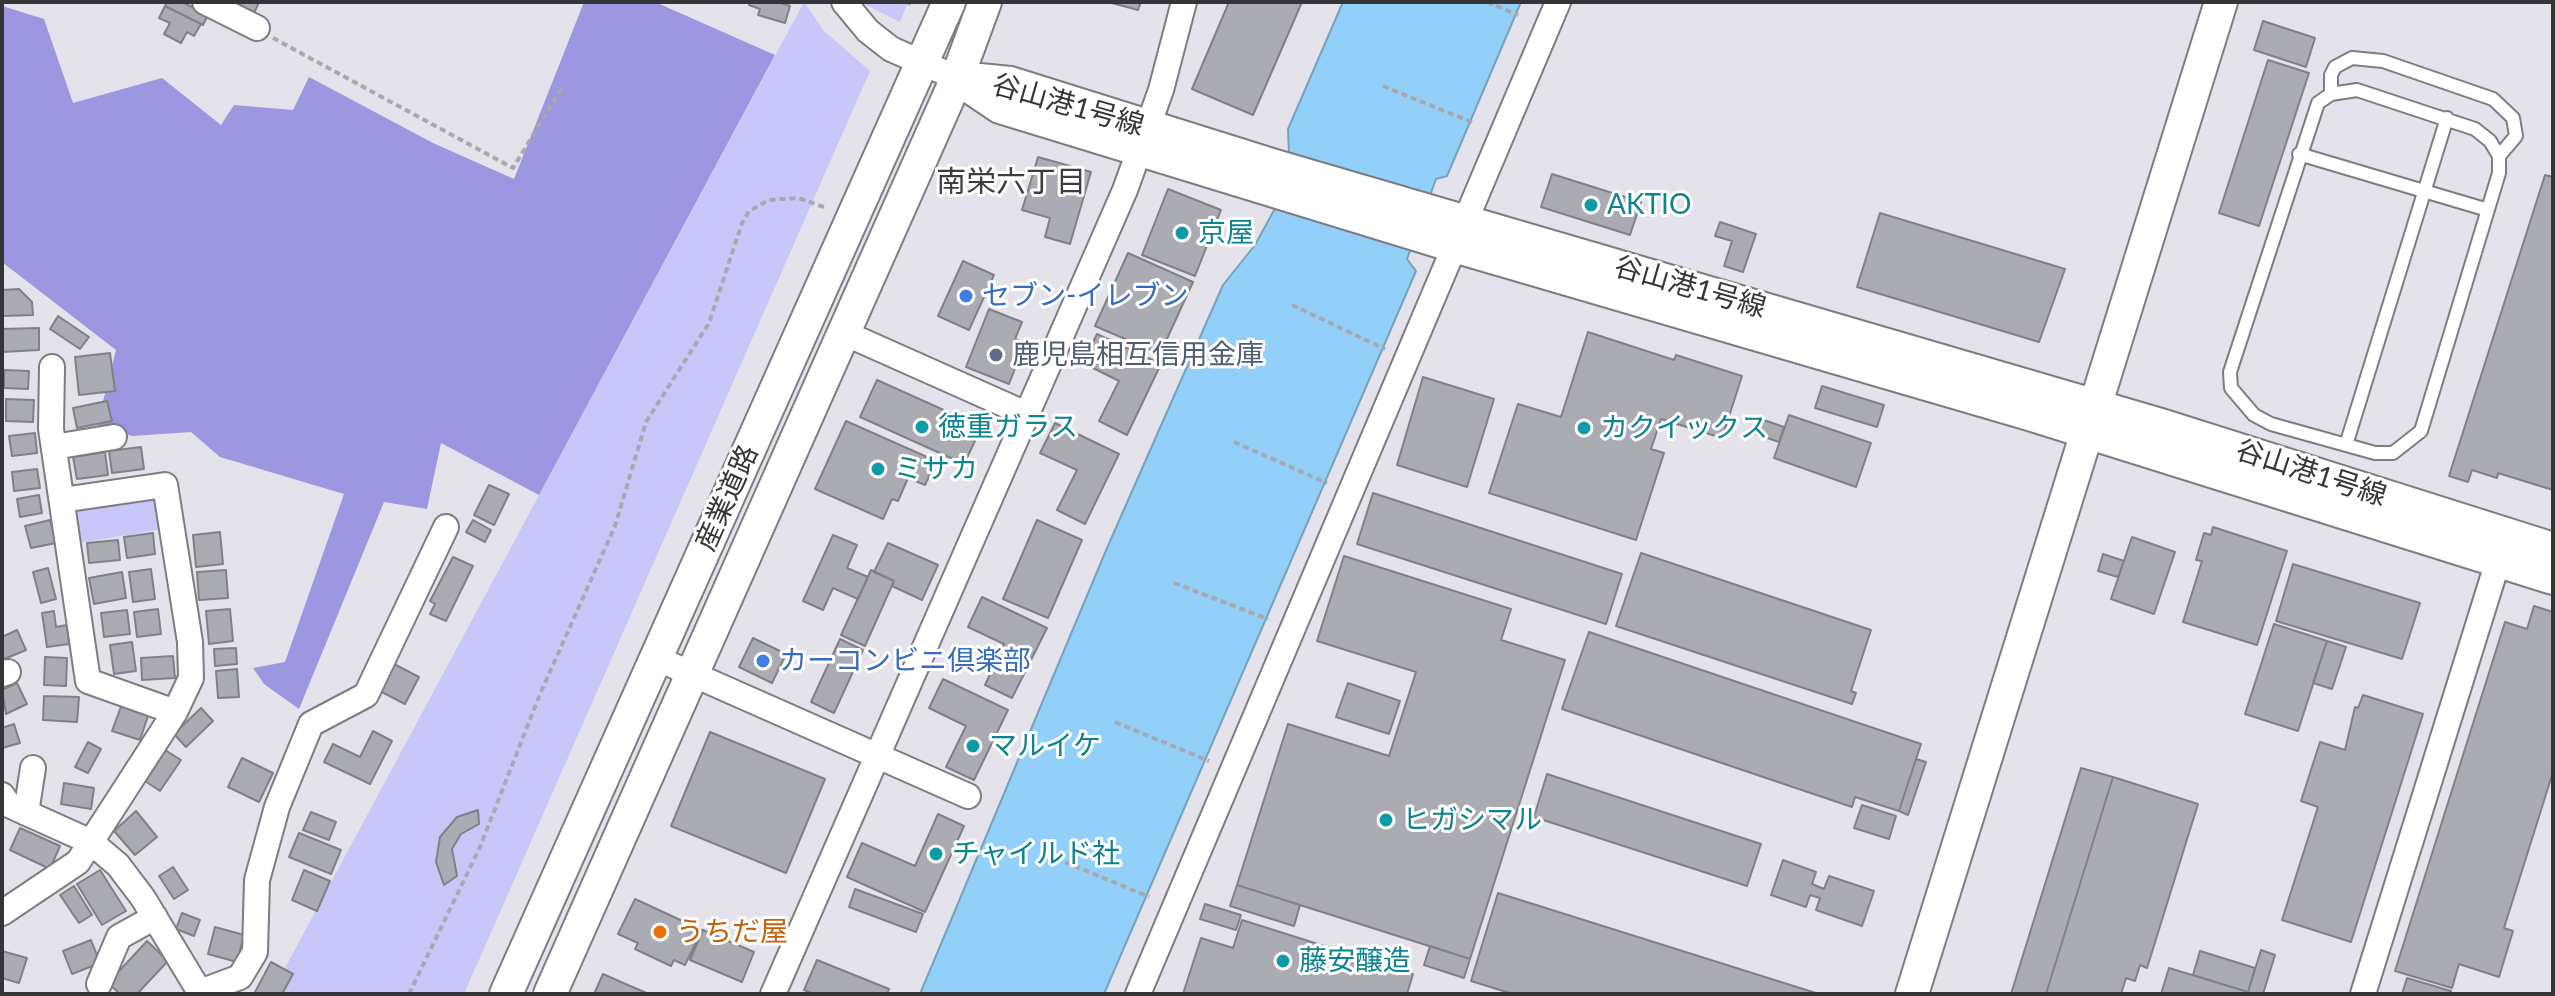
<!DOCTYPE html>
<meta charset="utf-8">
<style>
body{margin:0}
#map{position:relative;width:2555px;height:996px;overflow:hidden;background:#e4e3eb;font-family:Lato,sans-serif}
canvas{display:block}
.frame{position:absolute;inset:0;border:4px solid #353538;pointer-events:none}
</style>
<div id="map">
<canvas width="2555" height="996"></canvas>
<div class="frame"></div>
</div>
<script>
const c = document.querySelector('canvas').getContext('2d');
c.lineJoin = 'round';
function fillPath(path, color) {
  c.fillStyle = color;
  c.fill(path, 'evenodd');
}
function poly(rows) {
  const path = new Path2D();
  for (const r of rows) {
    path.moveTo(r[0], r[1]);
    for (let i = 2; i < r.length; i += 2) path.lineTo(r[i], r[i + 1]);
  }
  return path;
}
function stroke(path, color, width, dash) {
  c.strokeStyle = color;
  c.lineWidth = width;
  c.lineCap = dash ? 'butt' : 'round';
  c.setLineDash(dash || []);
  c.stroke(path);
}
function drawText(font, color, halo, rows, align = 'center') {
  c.font = font + ' Lato,"Noto Sans JP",sans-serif';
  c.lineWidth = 6;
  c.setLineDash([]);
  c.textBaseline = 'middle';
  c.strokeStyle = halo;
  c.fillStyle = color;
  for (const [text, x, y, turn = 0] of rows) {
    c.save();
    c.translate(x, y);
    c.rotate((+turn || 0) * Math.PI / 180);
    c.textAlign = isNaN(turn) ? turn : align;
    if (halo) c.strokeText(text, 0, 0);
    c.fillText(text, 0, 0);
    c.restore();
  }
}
const green = poly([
 [804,2,824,31,870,71,464,994,271,994],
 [860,2,908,2,900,22],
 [151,498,158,501,163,529,78,543,74,517,79,508]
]);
const forest = poly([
 [584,2,655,2,775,55,539,495,441,443,427,509,384,502,299,709,264,684,253,668,285,662,344,494,220,457,191,432,132,436,97,425,116,350,2,262,2,6,44,19,73,103,162,78,221,125,234,105,293,110,309,77,433,143,514,179]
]);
const water = poly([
 [1343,2,1521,2,1447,176,1436,179,1407,259,1416,271,1104,994,920,994,1107,548,1223,285,1255,245,1290,181,1288,129,1343,2]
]);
const building = poly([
 [167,2,182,2,208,15,203,25,165,6,167,2],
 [241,2,259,2,252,18,237,11,241,2],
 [750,2,778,2,790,6,785,23,758,15,760,9,749,5,750,2],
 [1108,2,1141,2,1138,10,1108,2],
 [1229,2,1302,2,1253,115,1192,89,1229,2],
 [165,6,201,24,194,36,187,32,181,43,164,34,170,23,159,18,165,6],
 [2263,21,2315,38,2306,67,2254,50,2263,21],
 [2268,60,2309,73,2259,226,2219,213,2268,60],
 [1038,157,1091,172,1070,244,1045,237,1050,218,1022,210,1038,157],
 [1552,174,1641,202,1630,235,1541,207,1552,174],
 [2545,175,2553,177,2553,490,2498,473,2497,478,2472,470,2468,482,2449,476,2545,175],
 [1168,189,1221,210,1195,276,1142,255,1168,189],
 [1880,213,2065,269,2039,342,1857,287,1880,213],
 [1720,222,1756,234,1743,272,1724,266,1732,241,1715,236,1720,222],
 [1128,253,1193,282,1160,354,1095,326,1128,253],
 [963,261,994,275,969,330,938,316,963,261],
 [19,289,32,302,33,315,2,316,2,290,19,289],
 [989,309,1022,322,1015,339,1025,343,1009,384,966,367,989,309],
 [58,316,89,337,80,349,50,329,58,316],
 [39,328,39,350,2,352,2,329,39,328],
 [1588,332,1674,360,1676,355,1742,376,1722,438,1661,419,1651,449,1664,453,1636,540,1489,493,1518,404,1561,417,1588,332],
 [1097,334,1161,364,1127,435,1099,421,1119,381,1083,363,1097,334],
 [110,353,115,391,79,395,75,357,110,353],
 [4,370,29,371,28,389,4,388,4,370],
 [1423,377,1494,399,1467,487,1397,465,1423,377],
 [877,380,966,420,959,434,975,441,964,464,860,417,877,380],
 [1822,386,1884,405,1877,427,1815,408,1822,386],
 [6,399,34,400,33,422,6,421,6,399],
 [107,401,112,421,77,428,73,408,107,401],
 [1789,415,1871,443,1856,487,1774,458,1789,415],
 [1761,419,1784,427,1779,442,1756,434,1761,419],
 [846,421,936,461,925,485,908,478,898,501,892,499,883,519,815,489,846,421],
 [1055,423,1119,454,1085,524,1057,510,1077,470,1040,453,1055,423],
 [35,433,37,453,12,456,9,436,35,433],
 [141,447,144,469,112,473,109,451,141,447],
 [105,452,108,475,77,479,73,457,105,452],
 [37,469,40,488,14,491,12,472,37,469],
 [489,485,509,494,494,525,474,515,489,485],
 [1373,493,1622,574,1606,624,1357,544,1373,493],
 [39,495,42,513,20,517,17,499,39,495],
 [50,520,56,543,31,548,25,526,50,520],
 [473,520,491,530,485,542,466,532,473,520],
 [1037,520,1082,540,1048,618,1003,599,1037,520],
 [2213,527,2287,551,2257,645,2183,622,2202,561,2196,560,2204,533,2211,535,2213,527],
 [220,532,223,564,196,567,193,535,220,532],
 [153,533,155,554,127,558,124,537,153,533],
 [833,535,857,545,847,568,868,577,858,599,833,588,823,610,803,601,833,535],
 [2132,537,2175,552,2154,614,2111,599,2132,537],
 [118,540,120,560,89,563,87,543,118,540],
 [888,543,938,565,922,600,892,586,894,581,874,572,888,543],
 [1641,553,1871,630,1851,691,1856,693,1852,704,1616,626,1641,553],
 [2103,554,2124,561,2118,577,2098,571,2103,554],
 [1344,556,1511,609,1501,640,1565,660,1470,959,1237,885,1288,724,1389,756,1416,672,1317,641,1344,556],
 [453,557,473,566,446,621,430,614,435,604,430,601,453,557],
 [2293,564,2420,603,2402,659,2276,621,2293,564],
 [48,568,56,599,41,603,33,572,48,568],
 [151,569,155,599,133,602,129,572,151,569],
 [226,570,228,598,199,600,197,572,226,570],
 [871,570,894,581,865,646,841,635,871,570],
 [122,572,126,598,94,604,89,578,122,572],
 [982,597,1047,628,1012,698,985,685,1004,644,968,627,982,597],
 [2534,606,2553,612,2553,772,2504,928,2513,931,2499,977,2459,964,2452,988,2395,971,2505,622,2527,629,2534,606],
 [158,609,161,634,137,637,134,612,158,609],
 [230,609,233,641,209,644,206,611,230,609],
 [127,610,130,634,104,637,101,613,127,610],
 [54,611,56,627,67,625,69,644,47,647,42,613,54,611],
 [2274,624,2327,641,2298,731,2245,714,2274,624],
 [17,630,26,650,2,660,2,637,17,630],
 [1589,632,1921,744,1899,811,1855,797,1852,807,1562,709,1589,632],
 [753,638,786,654,772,683,739,667,753,638],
 [840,639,863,650,834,713,811,702,840,639],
 [2327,641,2346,647,2332,689,2313,683,2327,641],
 [132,642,136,671,114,674,110,645,132,642],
 [236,648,237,664,215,666,214,649,236,648],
 [173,656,175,678,142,680,141,658,173,656],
 [45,657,67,658,66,686,44,685,45,657],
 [392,663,419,677,405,704,378,690,392,663],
 [237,669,239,697,218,698,216,671,237,669],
 [943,679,1008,710,974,780,946,767,966,726,929,708,943,679],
 [17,683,27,704,6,714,2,690,17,683],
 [1348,683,1400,701,1389,734,1336,717,1348,683],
 [2363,695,2423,714,2351,942,2282,920,2318,807,2301,801,2320,742,2345,750,2355,707,2358,708,2363,695],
 [44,696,79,697,77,722,43,720,44,696],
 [122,704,149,713,140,740,112,731,122,704],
 [201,708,213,721,186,747,174,734,201,708],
 [14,724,20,743,2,748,2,728,14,724],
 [373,731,392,741,370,784,324,762,333,744,360,757,373,731],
 [710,732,825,779,786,873,671,826,710,732],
 [88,742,101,749,88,773,75,767,88,742],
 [165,750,181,760,160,791,145,781,165,750],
 [242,758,273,773,259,802,228,787,242,758],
 [1916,759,1926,762,1908,815,1899,811,1916,759],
 [2081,768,2113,777,2046,994,2011,994,2081,768],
 [1547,774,1761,844,1747,886,1534,817,1547,774],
 [2113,777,2198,804,2147,968,2140,965,2135,981,2126,978,2121,994,2046,994,2113,777],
 [64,783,94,788,91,809,61,804,64,783],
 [1862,805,1896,816,1889,839,1854,828,1862,805],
 [478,810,479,824,461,834,452,849,457,876,444,885,436,862,440,837,457,817,478,810],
 [136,811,157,837,135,855,114,831,136,811],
 [311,812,336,822,329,840,303,830,311,812],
 [938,814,964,826,925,912,847,877,862,843,915,866,938,814],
 [20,828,60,846,50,869,10,850,20,828],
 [299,833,341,850,331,874,289,857,299,833],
 [1783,860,1816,872,1812,884,1824,889,1829,876,1874,891,1862,926,1816,910,1820,898,1810,895,1806,907,1771,895,1783,860],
 [173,867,188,890,174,899,159,876,173,867],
 [100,870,126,911,102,925,77,884,100,870],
 [304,870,330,881,317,911,292,900,304,870],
 [1237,885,1300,905,1294,926,1230,906,1237,885],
 [74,886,92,915,79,923,60,895,74,886],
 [855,889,923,914,916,932,849,907,855,889],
 [1498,893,1819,994,1513,994,1471,981,1498,893],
 [635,899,702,930,685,965,674,960,671,966,635,949,638,943,618,934,635,899],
 [1205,904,1241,915,1236,930,1200,919,1205,904],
 [182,913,200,920,194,936,176,929,182,913],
 [1242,920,1413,974,1407,994,1183,994,1201,938,1233,948,1242,920],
 [215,927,244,935,237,962,208,954,215,927],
 [703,930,754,952,742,982,690,960,703,930],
 [91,940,100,963,72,974,63,951,91,940],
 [147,941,168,961,137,994,120,994,108,983,147,941],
 [1430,946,1470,959,1464,978,1424,965,1430,946],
 [2261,950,2275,955,2263,994,2254,994,2248,992,2261,950],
 [2,951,27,958,19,983,2,978,2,951],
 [2200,951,2255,968,2248,992,2193,975,2200,951],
 [817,960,889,989,887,994,814,994,804,990,817,960],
 [271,962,293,974,282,994,254,994,271,962],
 [2169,968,2248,992,2254,994,2161,994,2169,968],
 [603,974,621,982,649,994,594,994,603,974],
 [2407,978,2451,991,2450,994,2402,994,2407,978]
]);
const path = poly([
 [906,2,911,4],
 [1487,2,1518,15],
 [273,38,513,168,563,86],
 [1383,86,1474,123],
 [1292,305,1385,349],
 [1234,442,1327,483],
 [1174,583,1268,619],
 [1115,722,1209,761],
 [1056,858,1149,897],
 [409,994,480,847,540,694,615,526,646,422,709,323,742,223,749,211,769,200,798,198,824,207]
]);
const lane = poly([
 [2357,90,2475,129,2490,141,2499,156,2499,173,2421,431,2393,453,2375,453,2271,424,2254,415,2231,388,2230,372,2318,103,2331,94,2357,90],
 [2331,94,2331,75,2335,67,2352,58,2383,61,2493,99,2513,118,2516,136,2499,156],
 [2299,154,2488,210],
 [2346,445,2447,118]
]);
const street = poly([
 [205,2,257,28],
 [844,2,868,31,891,49,957,78],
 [842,332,1026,414],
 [54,447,114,437],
 [62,500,165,485,190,642,191,678,175,712],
 [656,658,968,796],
 [2,674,8,672],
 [2,795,9,805,91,842,118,865,143,898,201,994],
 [26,813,33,768],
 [2,913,78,862,175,712,88,681,51,429,52,367],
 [99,984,119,937,155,917],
 [200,992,240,977,255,952,257,880,277,807,311,724,366,695,446,527],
 [773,994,1125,190,1161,90,1184,2],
 [1138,994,1558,2],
 [2363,994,2503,545]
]);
const secondary = poly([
 [957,78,1000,107,1454,246,2029,414,2553,578],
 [960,78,1010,83,1275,166,2161,425,2553,549],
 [506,994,949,2],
 [550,994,957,78,985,2],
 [1912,994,2221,2]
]);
const markers = [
 [1591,205,8,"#0f9aa8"],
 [1182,233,8,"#0f9aa8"],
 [966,296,8,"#3f7fe0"],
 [996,355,8,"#5c6f8a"],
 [922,427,8,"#0f9aa8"],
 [1584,428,8,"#0f9aa8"],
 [878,469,8,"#0f9aa8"],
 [763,661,8,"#3f7fe0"],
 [973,746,8,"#0f9aa8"],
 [1386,820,8,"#0f9aa8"],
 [936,854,8,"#0f9aa8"],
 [660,932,8,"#e8710a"],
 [1283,961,8,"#0f9aa8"]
];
const streetNames = [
 ["谷山港1号線",1068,105,16],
 ["谷山港1号線",1690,287,16],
 ["谷山港1号線",2311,473,18],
 ["産業道路",727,498,-66]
];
const cultureNames = [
 ["AKTIO",1607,205],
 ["京屋",1198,233],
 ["徳重ガラス",938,427],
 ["カクイックス",1600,428],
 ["ミサカ",894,469],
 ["マルイケ",989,746],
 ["ヒガシマル",1402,820],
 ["チャイルド社",952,854],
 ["藤安醸造",1299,961]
];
const shopNames = [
 ["セブン-イレブン",982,296],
 ["カーコンビニ倶楽部",779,661]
];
const serviceNames = [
 ["鹿児島相互信用金庫",1012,355]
];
const foodNames = [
 ["うちだ屋",676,932]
];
const neighbourhoodNames = [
 ["南栄六丁目",1011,182]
];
fillPath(green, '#c9c6f9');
fillPath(forest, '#9d96e0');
fillPath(water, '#92d0f9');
stroke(water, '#76a2bf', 2);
fillPath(building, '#ababb3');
stroke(building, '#808087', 2);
stroke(lane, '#7c7c83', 16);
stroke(street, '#7c7c83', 28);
stroke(secondary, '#7c7c83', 36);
stroke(path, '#a9a8ae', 4, [6, 4]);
stroke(lane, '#fff', 12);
stroke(street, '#fff', 24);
stroke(secondary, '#fff', 32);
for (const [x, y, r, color] of markers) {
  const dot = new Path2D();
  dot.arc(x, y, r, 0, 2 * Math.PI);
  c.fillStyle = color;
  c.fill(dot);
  stroke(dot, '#fff', 3);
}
drawText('28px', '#353538', '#fff', streetNames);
drawText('28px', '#0d838f', '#fff', cultureNames, 'left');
drawText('28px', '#366cbe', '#fff', shopNames, 'left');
drawText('28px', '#4e5e75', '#fff', serviceNames, 'left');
drawText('28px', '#c56008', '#fff', foodNames, 'left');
drawText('30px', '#3c3c42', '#fff', neighbourhoodNames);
</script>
